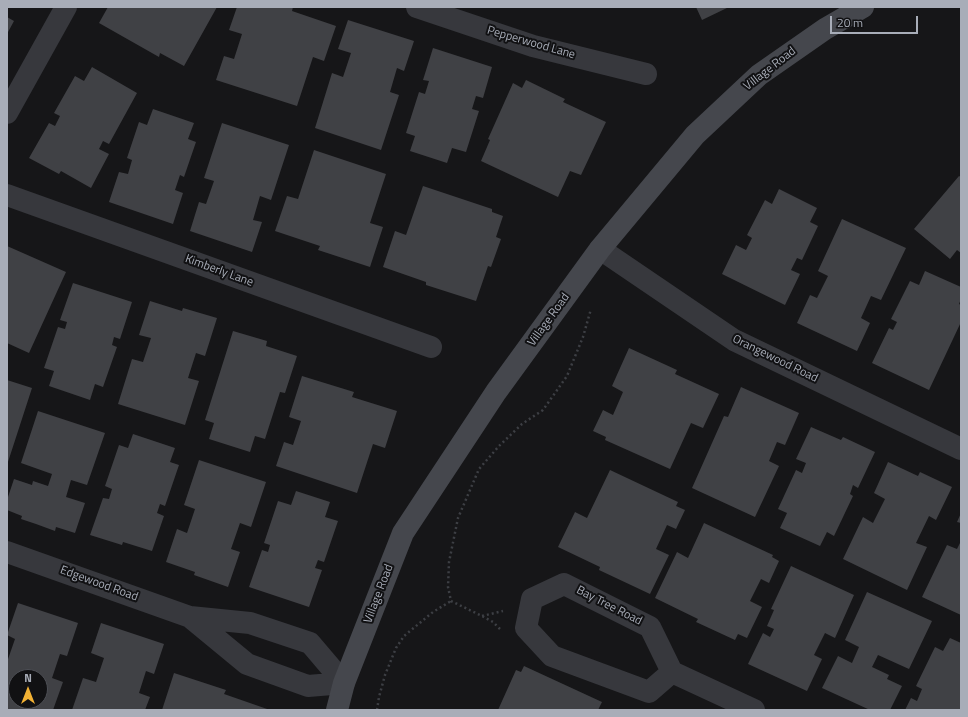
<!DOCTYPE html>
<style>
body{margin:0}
#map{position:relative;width:968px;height:717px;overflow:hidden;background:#161618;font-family:"Titillium Web",sans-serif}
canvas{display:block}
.frame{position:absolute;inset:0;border:8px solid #a8adb8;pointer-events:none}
.north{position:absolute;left:8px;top:669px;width:40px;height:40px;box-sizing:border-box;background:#111113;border:1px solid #4d4f55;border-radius:50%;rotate:0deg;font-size:11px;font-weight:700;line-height:16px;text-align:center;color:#a8adb8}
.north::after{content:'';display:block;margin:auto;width:14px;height:18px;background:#f2b134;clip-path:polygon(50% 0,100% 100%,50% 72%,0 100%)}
.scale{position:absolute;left:830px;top:16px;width:88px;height:18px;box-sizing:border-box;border:2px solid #a8adb8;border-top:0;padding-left:5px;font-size:12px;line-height:14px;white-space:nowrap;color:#a8adb8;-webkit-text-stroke:3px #111113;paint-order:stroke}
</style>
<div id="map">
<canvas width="968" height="717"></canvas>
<div class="frame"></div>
<div class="north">N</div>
<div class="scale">20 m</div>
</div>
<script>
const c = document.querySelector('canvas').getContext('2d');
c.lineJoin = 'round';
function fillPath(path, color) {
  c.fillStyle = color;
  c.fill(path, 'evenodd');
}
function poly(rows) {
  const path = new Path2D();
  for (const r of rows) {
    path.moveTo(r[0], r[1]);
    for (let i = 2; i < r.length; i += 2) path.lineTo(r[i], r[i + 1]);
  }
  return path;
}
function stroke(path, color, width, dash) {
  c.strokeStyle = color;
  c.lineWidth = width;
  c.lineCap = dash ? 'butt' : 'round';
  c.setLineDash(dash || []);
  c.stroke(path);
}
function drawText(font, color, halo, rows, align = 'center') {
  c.font = font + ' "Titillium Web",sans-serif';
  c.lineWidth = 4;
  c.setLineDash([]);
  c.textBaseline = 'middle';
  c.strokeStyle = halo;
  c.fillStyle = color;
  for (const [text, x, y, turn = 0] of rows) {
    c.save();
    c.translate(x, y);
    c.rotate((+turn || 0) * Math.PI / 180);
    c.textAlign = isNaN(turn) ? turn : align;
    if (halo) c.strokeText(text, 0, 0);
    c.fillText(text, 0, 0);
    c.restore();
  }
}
const building = poly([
 [108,7,217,7,184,66,160,53,159,57,99,23],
 [237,7,293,7,292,11,336,26,324,61,313,57,297,106,216,80,224,56,234,59,242,34,229,30],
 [696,7,729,7,702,20],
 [7,17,14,21,7,34],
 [348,20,414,41,404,71,397,68,390,92,399,95,381,150,315,128,332,73,343,77,351,53,338,49],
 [433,48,492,67,483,98,476,96,472,109,479,111,466,152,452,148,447,163,410,151,415,136,406,133,419,92,425,94,429,81,423,80],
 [92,67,137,93,109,144,103,141,99,149,109,154,91,188,61,171,59,174,29,158,49,123,55,126,60,116,54,113,75,76,84,81],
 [526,80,565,99,563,102,606,122,581,175,570,171,558,197,481,161,490,140,488,139,513,83,522,88],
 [153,109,194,123,188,139,196,142,184,177,180,175,175,190,183,193,173,224,109,202,119,172,128,174,132,160,127,158,139,122,147,125],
 [222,123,289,145,271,200,260,196,253,220,262,222,252,252,190,231,199,202,206,204,214,181,204,178],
 [314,150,386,174,370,223,383,227,370,267,318,250,320,246,275,231,287,196,298,199],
 [959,176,961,177,961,253,957,250,950,259,914,229],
 [423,186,492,209,492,212,503,216,496,237,501,239,491,267,488,266,476,301,426,285,426,282,383,267,395,231,406,235],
 [779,189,817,208,810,222,818,226,802,260,797,258,791,270,800,274,785,305,722,274,736,245,746,250,752,238,747,235,765,200,772,204],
 [842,219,906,248,881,300,871,296,861,318,870,323,857,351,797,323,810,295,817,298,828,276,818,271],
 [7,246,66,272,29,353,7,343],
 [925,271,961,287,961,299,959,304,961,305,961,322,929,390,872,363,889,328,893,330,897,322,891,319,910,281,919,285],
 [73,283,132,302,120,339,114,337,112,345,117,347,103,387,95,384,90,400,49,386,54,371,44,368,58,327,65,329,67,322,60,320],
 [150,301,182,311,183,308,217,318,205,356,196,353,188,378,199,381,185,425,118,404,132,359,143,362,151,338,139,335],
 [233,331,267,341,266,346,297,356,285,393,280,392,265,439,255,436,250,452,209,439,214,423,205,420],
 [629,348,677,370,675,374,719,394,703,428,691,423,670,469,605,440,606,437,593,431,603,410,613,415,623,392,612,386],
 [302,376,354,392,352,397,397,411,385,448,373,444,357,493,276,466,284,442,293,445,301,421,289,417],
 [7,380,32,388,7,465],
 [741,387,799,413,785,445,777,442,769,461,779,466,755,517,692,488,724,416,728,417],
 [38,411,105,433,87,485,71,480,66,497,85,503,75,533,56,527,55,531,36,524,21,519,22,516,7,510,7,500,14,479,32,485,33,481,48,486,52,474,21,463],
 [811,427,841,440,843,437,875,452,858,488,853,485,850,494,853,496,834,536,827,532,820,546,780,528,787,513,778,509,796,470,802,473,806,463,796,459],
 [133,434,175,448,170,462,179,465,165,506,160,504,157,513,164,516,152,551,123,542,122,545,90,535,103,498,109,499,112,489,105,486,119,445,128,448],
 [199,460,266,482,251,527,240,523,231,549,240,552,228,587,194,575,195,572,166,562,177,529,187,533,195,509,184,505],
 [888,462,918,476,920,472,952,487,936,520,929,516,916,543,927,547,907,590,843,559,863,517,873,523,885,499,874,493],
 [610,470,678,502,676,506,685,510,676,529,667,525,656,549,669,555,650,594,599,570,600,567,558,547,575,512,587,518],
 [296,491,330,502,325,517,338,521,324,562,318,560,315,568,322,570,309,607,249,587,262,550,268,552,270,545,264,543,278,501,291,505],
 [961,513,961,523,957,522],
 [704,523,773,555,772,557,779,561,769,583,761,579,750,601,762,607,747,638,738,634,735,640,696,622,698,619,655,598,677,552,688,558],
 [961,541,961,615,922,597,947,545,957,549],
 [791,566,854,595,835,638,825,633,814,655,822,659,807,691,748,664,763,633,770,637,774,629,767,626,774,610,771,609],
 [867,592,932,621,909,669,878,655,872,667,889,675,887,679,902,686,890,710,877,710,873,709,873,710,870,710,822,688,838,656,852,663,859,647,845,640],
 [18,603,78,623,67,656,60,654,52,678,63,682,53,710,7,710,7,662,15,639,7,635],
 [16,677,40,677,40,701,16,701],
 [101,623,164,644,154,674,146,671,139,693,150,697,145,710,72,710,83,678,96,682,104,658,91,653],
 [950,638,961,643,961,710,905,710,911,698,917,701,922,689,916,686,935,647,943,651],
 [524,666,602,702,598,710,498,710,516,670,521,672],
 [174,673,226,690,224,694,270,710,162,710]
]);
const path = poly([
 [482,616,503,611],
 [500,629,493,622,482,616,451,601,448,587,449,562,458,518,479,469,499,446,522,424,543,410,567,376,583,337,591,309],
 [377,710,379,697,385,675,396,648,404,636,433,612,451,601]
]);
const street = poly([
 [417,7,533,46,646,74],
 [7,113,66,7],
 [7,195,431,347],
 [600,249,734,340,961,449],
 [7,552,190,617,250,623,310,643,344,683],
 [190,617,247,664,308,686,344,683],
 [672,672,649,692,552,656,526,628,532,599,564,584,650,627,672,672,754,710]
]);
const secondary = poly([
 [337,710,344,683,403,533,496,392,600,249,695,135,759,75,825,29,863,7]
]);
const streetNames = [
 ["Pepperwood Lane",531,43,16],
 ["Village Road",770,69,-38],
 ["Kimberly Lane",219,271,20],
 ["Village Road",549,320,-54],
 ["Orangewood Road",775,359,26],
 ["Edgewood Road",99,584,20],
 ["Village Road",379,594,-69],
 ["Bay Tree Road",609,606,27]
];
fillPath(building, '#404145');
stroke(path, '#3d3f44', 2.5, [2, 3]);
stroke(street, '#37383d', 22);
stroke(secondary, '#45474d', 22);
drawText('12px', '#a8adb8', '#111113', streetNames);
</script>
